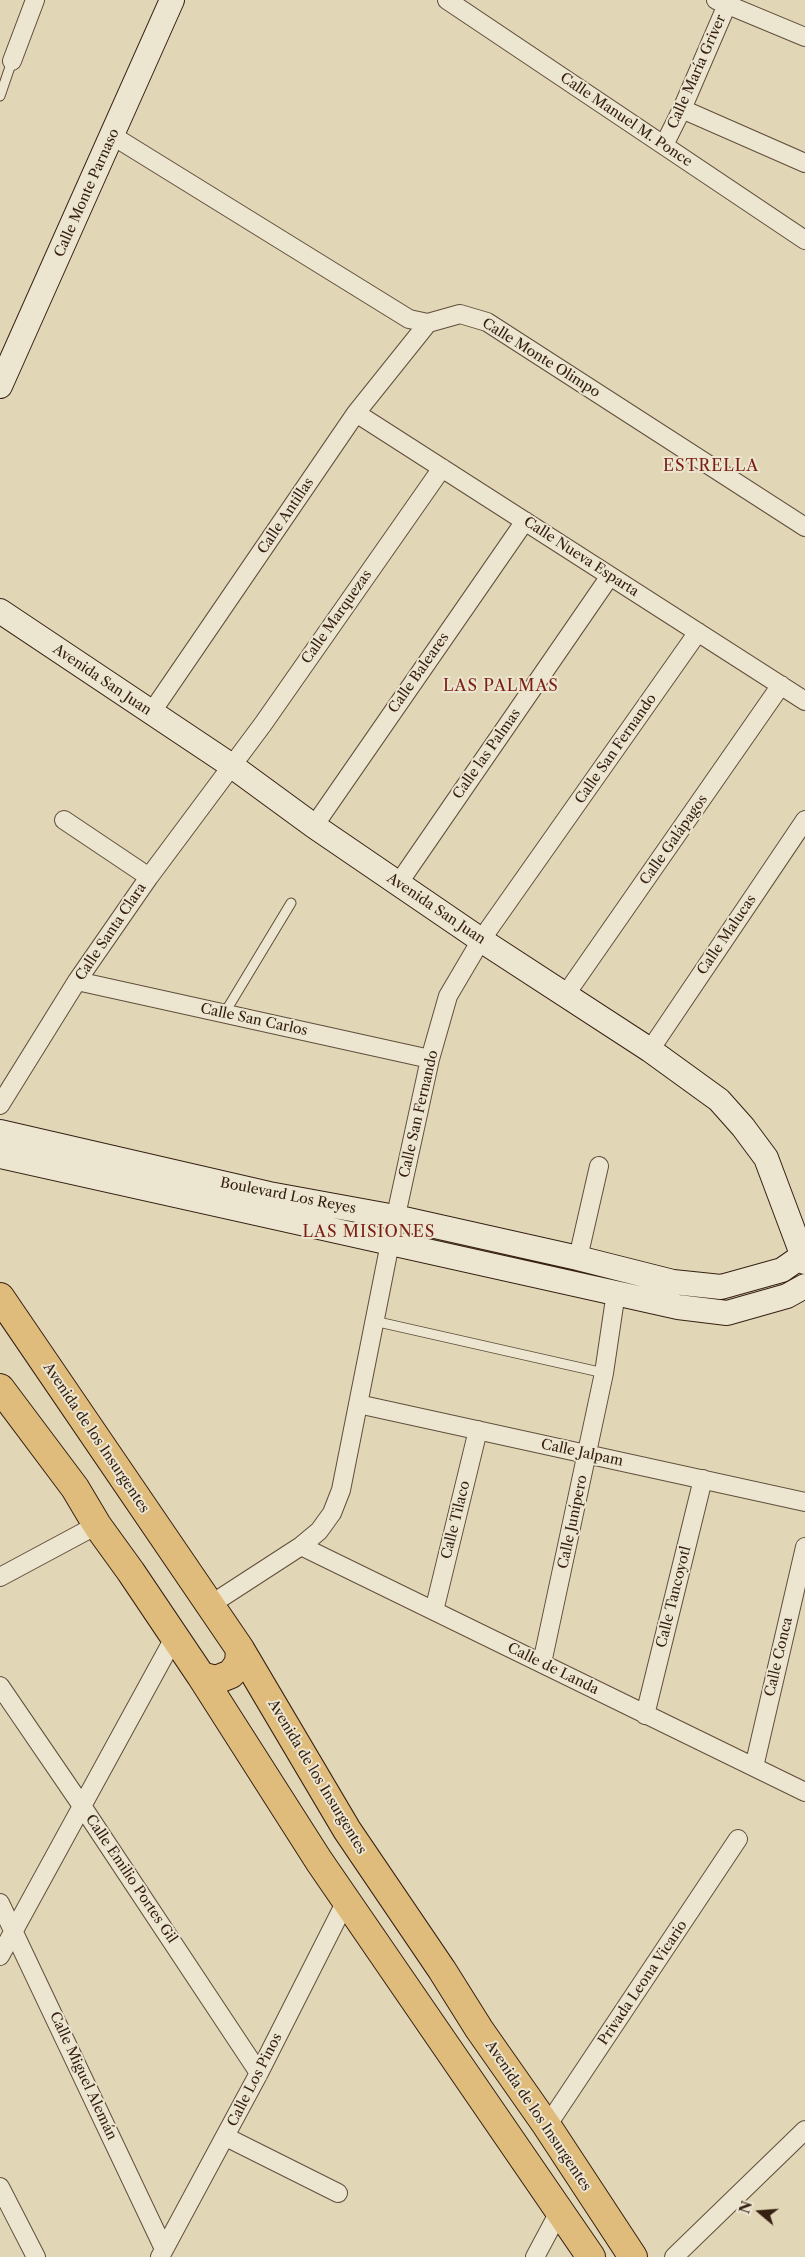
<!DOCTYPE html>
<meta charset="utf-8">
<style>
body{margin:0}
#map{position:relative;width:805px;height:2257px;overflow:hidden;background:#e1d7b7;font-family:"Libre Caslon Text",serif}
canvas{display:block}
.north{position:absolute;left:735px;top:2187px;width:50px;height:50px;-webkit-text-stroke:4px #ece5d0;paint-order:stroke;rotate:288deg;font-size:14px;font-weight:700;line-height:20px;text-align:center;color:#362012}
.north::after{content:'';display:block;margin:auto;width:18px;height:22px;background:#362012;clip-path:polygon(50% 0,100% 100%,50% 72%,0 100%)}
</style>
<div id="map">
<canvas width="805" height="2257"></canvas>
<div class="north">N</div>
</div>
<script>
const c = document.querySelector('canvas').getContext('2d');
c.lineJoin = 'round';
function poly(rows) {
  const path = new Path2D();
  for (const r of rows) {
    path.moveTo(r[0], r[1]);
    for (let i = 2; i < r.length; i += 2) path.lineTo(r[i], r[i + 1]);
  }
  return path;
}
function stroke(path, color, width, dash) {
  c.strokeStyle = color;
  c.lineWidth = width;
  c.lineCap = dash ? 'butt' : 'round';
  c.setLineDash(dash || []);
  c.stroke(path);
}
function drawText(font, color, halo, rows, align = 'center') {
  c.font = font + ' "Libre Caslon Text",serif';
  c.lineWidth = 4;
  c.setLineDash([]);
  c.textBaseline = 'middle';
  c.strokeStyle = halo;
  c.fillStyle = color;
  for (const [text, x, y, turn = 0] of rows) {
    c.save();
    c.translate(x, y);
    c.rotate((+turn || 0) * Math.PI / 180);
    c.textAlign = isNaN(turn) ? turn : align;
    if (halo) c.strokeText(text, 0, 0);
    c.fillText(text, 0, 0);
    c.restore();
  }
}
const lane = poly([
 [0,96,12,61],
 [224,1014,291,903],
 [374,1321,604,1373]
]);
const street = poly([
 [447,0,805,240],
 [716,0,805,37],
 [12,61,35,0],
 [682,109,805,163],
 [113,136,409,319,428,323,460,314,487,322,805,527],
 [664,145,682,109,729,0],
 [356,413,805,701],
 [151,713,356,413,428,323],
 [64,820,149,877],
 [314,826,525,521],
 [398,884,610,576],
 [77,981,430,1059],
 [566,994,781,685],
 [650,1050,805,820],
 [0,1105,77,981,149,877,263,724,442,468],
 [578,1258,599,1166],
 [358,1404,805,1502],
 [301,1546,805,1792],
 [0,1577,97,1525],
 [210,1605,301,1546,319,1531,332,1513,341,1490,390,1243,430,1059,448,996,481,940,698,632],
 [434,1611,478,1430],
 [542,1663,604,1373,616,1292],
 [0,1686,82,1806,259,2073],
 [645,1715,703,1479],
 [754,1767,805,1547],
 [0,1903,164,2249],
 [0,1956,174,1638],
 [547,2126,738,1839],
 [226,2137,338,2193],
 [0,2187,36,2257],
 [160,2257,259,2073,346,1901],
 [535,2257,559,2212],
 [674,2257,805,2130]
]);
const secondary = poly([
 [0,386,172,0],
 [0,611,232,766,314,826,481,940,650,1050,719,1100,743,1127,766,1158,805,1262],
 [0,1132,269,1194,395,1217,578,1258,673,1282,721,1287,782,1270,805,1254],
 [0,1156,678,1307,727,1313,787,1296,805,1286]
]);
const primary = poly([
 [0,1297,240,1649,347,1830,442,1970,479,2029,547,2126,633,2257],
 [0,1388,75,1488,97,1525,131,1572,201,1676,319,1861,591,2257],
 [201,1676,216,1680,231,1674,239,1663,240,1649]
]);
const streetNames = [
 ["Calle María Griver",697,72,-66],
 ["Calle Manuel M. Ponce",626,120,34],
 ["Calle Monte Parnaso",87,193,-66],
 ["Calle Monte Olimpo",541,358,32],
 ["Calle Antillas",286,516,-56],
 ["Calle Nueva Esparta",581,557,33],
 ["Calle Marquezas",337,617,-55],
 ["Calle Baleares",419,673,-55],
 ["Avenida San Juan",102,680,34],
 ["Calle San Fernando",616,749,-55],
 ["Calle las Palmas",487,754,-55],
 ["Calle Galápagos",674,840,-55],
 ["Avenida San Juan",436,909,34],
 ["Calle Santa Clara",111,932,-56],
 ["Calle Malucas",727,935,-56],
 ["Calle San Carlos",254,1020,12],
 ["Calle San Fernando",419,1114,-77],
 ["Boulevard Los Reyes",288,1196,11],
 ["Avenida de los Insurgentes",96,1438,56],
 ["Calle Jalpam",582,1453,12],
 ["Calle Tilaco",456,1520,-76],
 ["Calle Junípero",573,1522,-78],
 ["Calle Tancoyotl",674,1597,-76],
 ["Calle Conca",779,1657,-77],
 ["Calle de Landa",553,1669,26],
 ["Avenida de los Insurgentes",317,1777,59],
 ["Calle Emilio Portes Gil",131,1879,56],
 ["Privada Leona Vicario",643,1983,-56],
 ["Calle Miguel Alemán",83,2076,65],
 ["Calle Los Pinos",255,2080,-63],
 ["Avenida de los Insurgentes",538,2116,56]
];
const quarterNames = [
 ["ESTRELLA",711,466],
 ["LAS PALMAS",501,686],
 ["LAS MISIONES",369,1232]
];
stroke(lane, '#614e3b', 11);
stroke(street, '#614e3b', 20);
stroke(secondary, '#362012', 26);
stroke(primary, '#362012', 30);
stroke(lane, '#ece5d0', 9);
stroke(street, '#ece5d0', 18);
stroke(secondary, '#ece5d0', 24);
stroke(primary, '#e0bc7c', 28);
drawText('14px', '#362012', '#ece5d0', streetNames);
c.letterSpacing = '1px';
drawText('16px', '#7a1f14', '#ece5d0', quarterNames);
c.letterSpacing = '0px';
</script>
